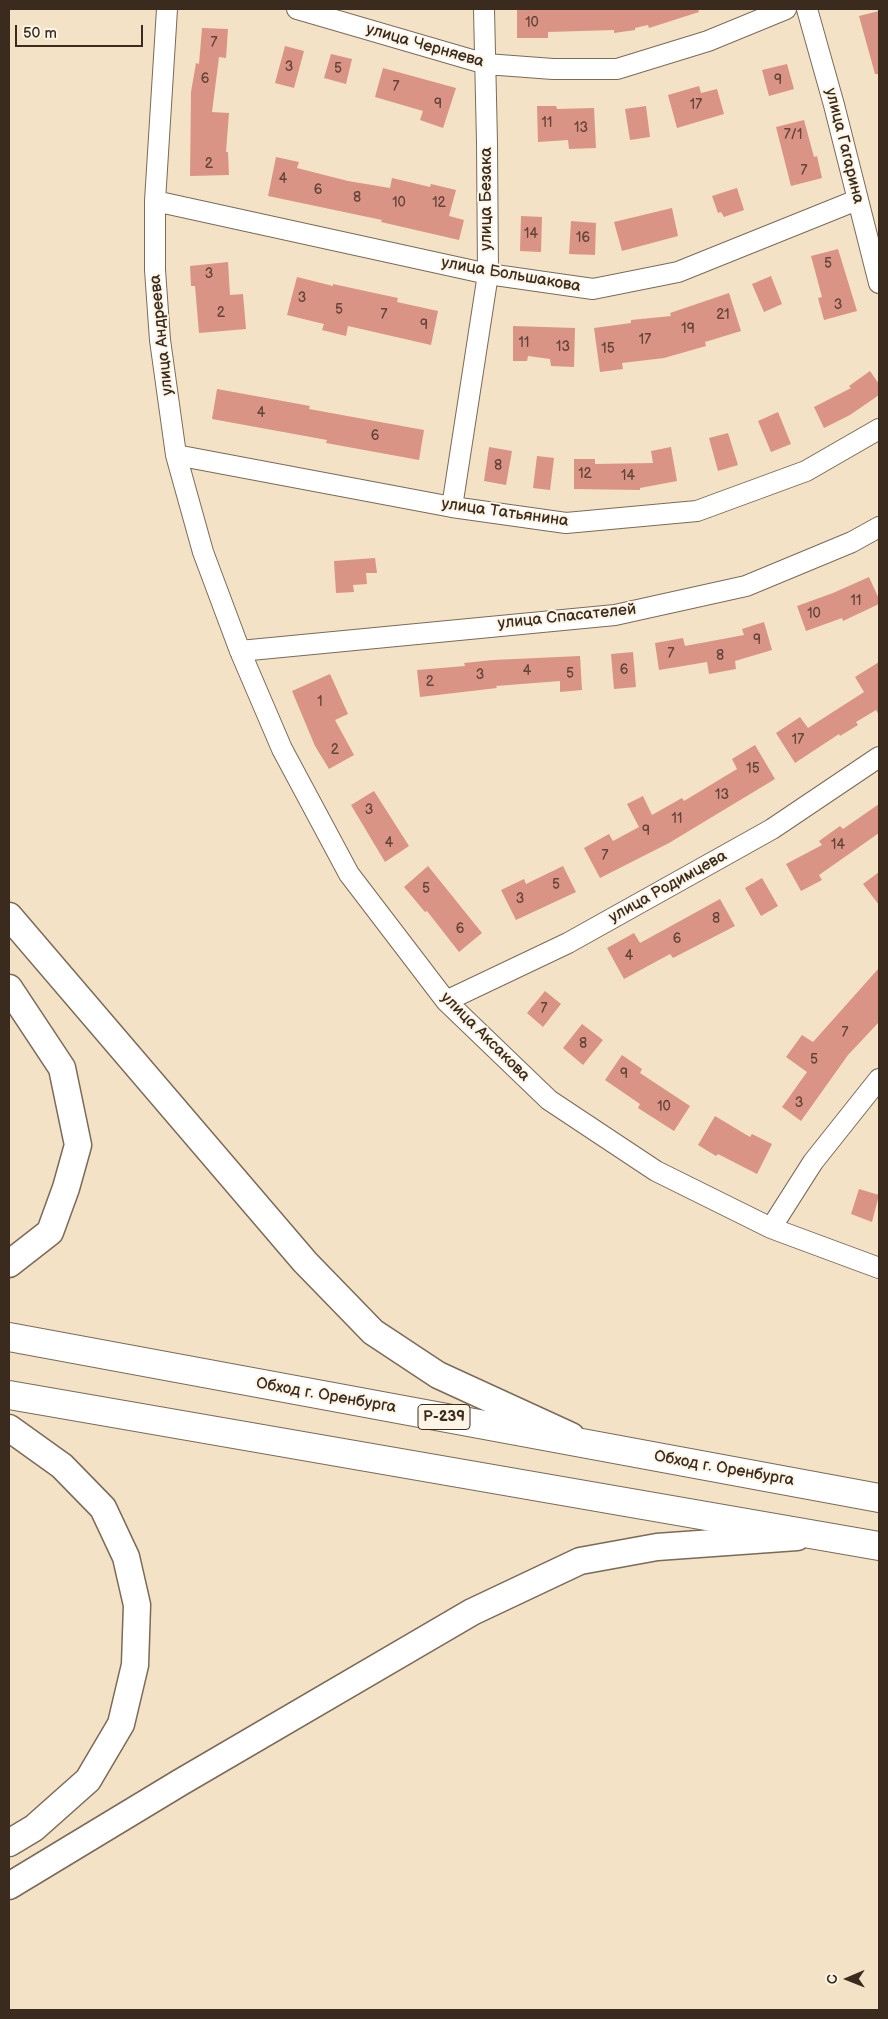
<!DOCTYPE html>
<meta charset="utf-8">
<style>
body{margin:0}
#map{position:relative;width:888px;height:2019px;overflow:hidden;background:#f3e2c5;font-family:"Balsamiq Sans",sans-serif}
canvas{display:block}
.frame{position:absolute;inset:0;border:10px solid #3b2a1e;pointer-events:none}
.north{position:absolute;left:823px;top:1954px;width:50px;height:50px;-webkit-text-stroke:4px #fcf5e5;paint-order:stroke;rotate:269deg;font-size:14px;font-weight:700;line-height:20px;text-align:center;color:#3b2a1e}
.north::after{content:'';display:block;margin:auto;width:18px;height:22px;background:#3b2a1e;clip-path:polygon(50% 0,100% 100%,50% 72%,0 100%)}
.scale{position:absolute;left:15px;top:25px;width:128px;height:22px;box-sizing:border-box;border:2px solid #3b2a1e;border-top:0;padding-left:6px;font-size:15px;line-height:18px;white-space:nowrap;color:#3b2a1e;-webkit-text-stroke:4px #fcf5e5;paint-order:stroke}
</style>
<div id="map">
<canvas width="888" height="2019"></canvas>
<div class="frame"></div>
<div class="north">С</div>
<div class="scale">50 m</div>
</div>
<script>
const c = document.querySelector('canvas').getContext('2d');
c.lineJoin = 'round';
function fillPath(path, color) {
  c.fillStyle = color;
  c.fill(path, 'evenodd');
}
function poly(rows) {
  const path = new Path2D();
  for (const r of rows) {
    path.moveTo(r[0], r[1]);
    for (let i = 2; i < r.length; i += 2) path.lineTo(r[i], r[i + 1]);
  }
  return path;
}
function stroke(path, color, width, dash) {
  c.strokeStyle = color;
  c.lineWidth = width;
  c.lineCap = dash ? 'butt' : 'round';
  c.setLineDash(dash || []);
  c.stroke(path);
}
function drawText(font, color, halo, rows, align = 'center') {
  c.font = font + ' "Balsamiq Sans",sans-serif';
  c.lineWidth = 4;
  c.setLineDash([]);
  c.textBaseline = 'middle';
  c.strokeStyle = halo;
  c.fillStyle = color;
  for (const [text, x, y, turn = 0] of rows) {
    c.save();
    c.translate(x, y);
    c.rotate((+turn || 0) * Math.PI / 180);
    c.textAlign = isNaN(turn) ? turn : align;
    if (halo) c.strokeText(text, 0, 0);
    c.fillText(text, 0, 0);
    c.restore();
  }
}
const building = poly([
 [517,9,698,9,699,12,649,28,648,25,635,28,635,30,614,33,614,30,548,32,548,38,517,38],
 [879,11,879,74,875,74,859,16],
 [202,28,228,29,226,58,219,57,212,112,229,113,226,152,228,152,229,175,190,176,191,92,196,63,199,64],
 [285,46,304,51,294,88,275,83],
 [331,54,352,59,346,84,324,78],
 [787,64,794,89,769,96,762,70],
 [383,68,456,88,443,128,420,120,423,111,375,97],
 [699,86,701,93,717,89,724,114,677,128,668,95],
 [537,106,556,106,557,109,594,108,596,148,569,149,568,140,538,142],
 [646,106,650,137,630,140,625,109],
 [804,120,814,157,817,156,822,178,791,186,776,127],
 [276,157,299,162,297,168,348,181,390,188,392,178,430,187,431,184,456,190,449,216,464,220,459,240,381,222,382,220,268,196],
 [737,188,744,210,724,217,721,212,718,213,712,196],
 [672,208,678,236,622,251,614,222],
 [521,216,542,217,541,252,520,251],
 [571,221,596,223,595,255,569,254],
 [838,249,857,311,824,320,818,298,822,297,811,256],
 [228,262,230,295,243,294,246,329,199,333,195,286,191,286,190,266],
 [771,276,782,304,764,312,752,284],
 [297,277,333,286,333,284,379,294,398,298,397,302,438,311,431,345,348,326,346,336,322,330,324,324,287,315],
 [729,293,741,331,705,342,706,346,664,358,622,363,623,369,600,372,594,328,631,323,631,320,671,316,670,313],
 [513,326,575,328,574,367,551,366,550,359,528,356,527,361,513,361],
 [870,371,879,384,879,395,850,415,824,428,814,407,851,388,849,386],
 [217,389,310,406,309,409,424,430,419,460,326,443,327,440,212,419],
 [778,412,791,444,771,452,758,421],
 [728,433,738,465,718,471,709,438],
 [489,447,512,451,506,485,484,481],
 [671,447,677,481,640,488,640,490,574,489,574,459,595,459,595,464,653,463,651,451],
 [537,456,554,458,550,490,533,488],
 [375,558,377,573,366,573,367,584,353,585,354,592,336,593,334,561],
 [869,577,879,599,879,604,843,621,842,618,806,631,797,606,833,593],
 [764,622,772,650,735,661,736,669,709,674,707,662,659,670,655,643,683,638,685,646,744,635,742,629],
 [633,652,636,687,614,689,611,654],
 [580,656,582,690,560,692,560,681,496,686,497,688,420,697,417,670,465,666,464,663,493,660],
 [879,662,879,715,876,710,856,722,858,725,840,736,839,734,795,763,776,733,800,717,808,728,864,692,855,677],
 [330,674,348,714,335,720,354,755,329,769,315,746,292,691],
 [755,745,775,779,669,843,600,878,584,848,609,834,613,841,639,827,627,804,643,796,652,815,682,798,684,801,737,769,732,759],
 [374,791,409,846,385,862,351,805],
 [879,804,879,833,819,875,822,880,801,891,786,864,822,845,819,841,840,826,843,829],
 [428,866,482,933,459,952,427,911,425,912,404,887],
 [563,866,576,892,516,920,501,890,524,879,526,884],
 [879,872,879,905,863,884],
 [762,878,778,906,761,916,745,888],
 [720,899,735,926,673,958,670,954,624,979,607,948,634,933,640,943],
 [879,968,879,1022,848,1055,801,1121,782,1107,807,1072,786,1057,802,1035,813,1042],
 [545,991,561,1004,543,1027,527,1013],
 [582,1024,603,1040,583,1065,563,1048],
 [622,1055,642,1069,640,1073,690,1106,674,1131,638,1108,640,1104,605,1080],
 [715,1116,750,1137,752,1134,772,1144,757,1174,718,1154,716,1156,698,1145],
 [859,1189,879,1195,872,1222,851,1214]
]);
const minor = poly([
 [167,9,155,201,155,270,160,340,176,455,203,552,240,651,282,749,349,874,446,1001,549,1100,656,1171,771,1228,879,1268],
 [297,9,486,64,553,69,617,69,708,41,786,9],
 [807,9,834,105,879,283],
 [155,201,488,274,593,289,678,272,857,200],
 [176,455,452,507,566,523,697,511,806,471,879,429],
 [452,507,488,274,487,143,484,9],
 [240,651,615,615,746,586,852,542,879,527],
 [446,1001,568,943,772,829,879,757],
 [771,1228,813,1162,879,1079]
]);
const major = poly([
 [9,916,305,1262,373,1332,438,1375,571,1436],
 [9,988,62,1068,78,1145,66,1188,50,1232,9,1264],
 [9,1428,62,1466,103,1508,126,1557,137,1605,135,1665,121,1724,88,1780,34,1828,9,1843],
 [9,1886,181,1782,472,1612,580,1561,657,1547,797,1537]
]);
const highway = poly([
 [9,1337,879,1498],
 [9,1395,879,1546]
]);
const numberNames = [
 ["10",532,23],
 ["7",214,43],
 ["3",289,67],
 ["5",338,69],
 ["6",205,79],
 ["9",778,80],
 ["7",396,87],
 ["9",438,104],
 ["17",696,105],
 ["11",547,123],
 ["13",581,128],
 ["7/1",793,135],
 ["2",209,164],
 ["7",804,171],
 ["4",283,179],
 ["6",318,190],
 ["8",357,198],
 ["10",399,203],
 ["12",439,203],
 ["14",531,234],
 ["16",583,238],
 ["5",828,264],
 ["3",209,274],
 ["3",302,298],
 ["3",838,305],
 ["5",339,310],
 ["2",221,313],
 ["7",384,315],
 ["21",723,315],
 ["9",424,325],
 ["19",688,329],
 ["17",645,340],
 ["11",524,343],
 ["13",563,347],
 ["15",608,349],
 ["4",261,413],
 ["6",375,436],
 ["8",498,466],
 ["12",585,474],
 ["14",628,476],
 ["11",856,601],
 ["10",814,614],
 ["9",757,640],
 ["7",671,654],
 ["8",720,656],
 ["6",624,670],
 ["4",527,671],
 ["5",570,674],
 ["3",480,675],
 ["2",430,682],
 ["1",320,702],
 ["17",798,740],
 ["2",335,750],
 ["15",753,769],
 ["13",722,795],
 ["3",369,810],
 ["11",677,819],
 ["9",646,831],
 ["4",389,843],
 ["14",838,845],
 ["7",605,856],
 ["5",556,885],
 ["5",426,889],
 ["3",520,899],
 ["8",716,919],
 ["6",460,929],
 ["6",677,939],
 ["4",629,956],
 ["7",544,1009],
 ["7",845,1033],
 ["8",583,1044],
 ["5",814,1060],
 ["9",624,1074],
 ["3",799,1103],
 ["10",664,1107]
];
const shields = [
 [444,1417,52]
];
const shieldNames = [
 ["Р-239",444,1417]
];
const streetNames = [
 ["улица Черняева",425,46,16],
 ["улица Гагарина",844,146,76],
 ["улица Безака",487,199,-90],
 ["улица Большакова",511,275,10],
 ["улица Андреева",162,335,-96],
 ["улица Татьянина",505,513,8],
 ["улица Спасателей",567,617,-6],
 ["улица Родимцева",668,887,-29],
 ["улица Аксакова",485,1037,45],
 ["Обход г. Оренбурга",326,1396,10],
 ["Обход г. Оренбурга",724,1469,10]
];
fillPath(building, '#da9486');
stroke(minor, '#7b6a58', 22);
stroke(major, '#7b6a58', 29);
stroke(highway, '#7b6a58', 30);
stroke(minor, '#fff', 20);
stroke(major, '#fff', 26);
stroke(highway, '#fff', 28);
drawText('14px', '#634438', null, numberNames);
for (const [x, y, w] of shields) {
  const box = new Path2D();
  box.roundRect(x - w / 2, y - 12.5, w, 25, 4);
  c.fillStyle = '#fcf5e5';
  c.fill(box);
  stroke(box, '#3b2a1e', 1);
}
drawText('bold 15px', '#3b2a1e', null, shieldNames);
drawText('16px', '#3b2a1e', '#fcf5e5', streetNames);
</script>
